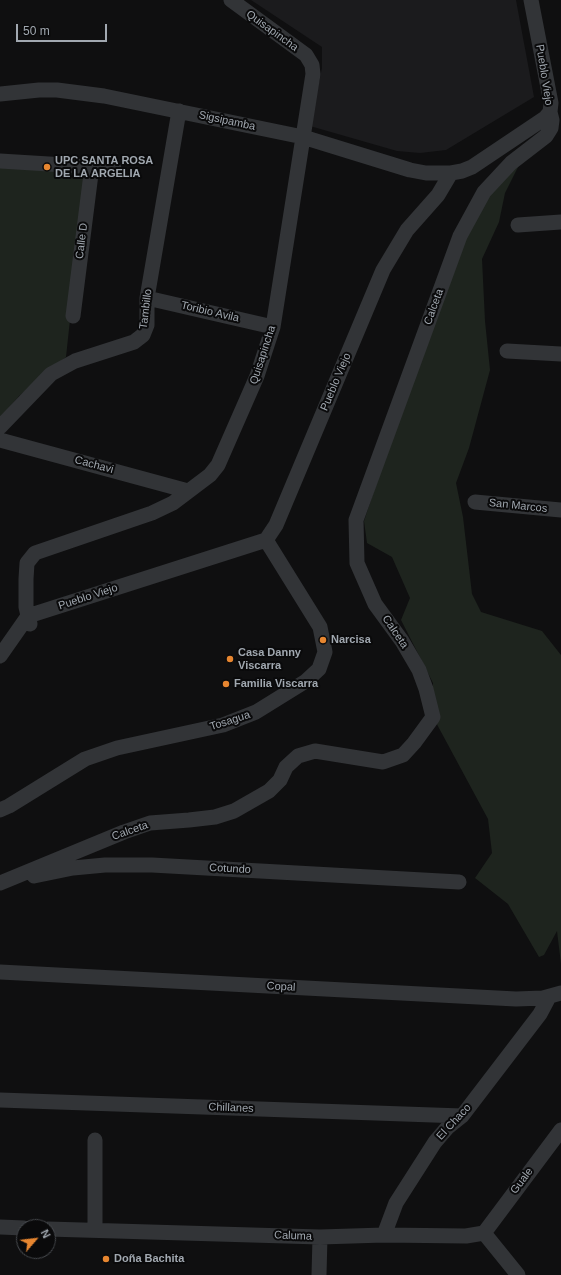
<!DOCTYPE html>
<meta charset="utf-8">
<style>
body{margin:0}
#map{position:relative;width:561px;height:1275px;overflow:hidden;background:#0f0f10;font-family:Arial,sans-serif}
canvas{display:block}
.north{position:absolute;left:16px;top:1219px;width:40px;height:40px;box-sizing:border-box;background:#0a0a0b;border:1px solid #46494d;border-radius:50%;rotate:62deg;font-size:11px;font-weight:700;line-height:16px;text-align:center;color:#a1a8b0}
.north::after{content:'';display:block;margin:auto;width:14px;height:18px;background:#e78630;clip-path:polygon(50% 0,100% 100%,50% 72%,0 100%)}
.scale{position:absolute;left:16px;top:24px;width:91px;height:18px;box-sizing:border-box;border:2px solid #a1a8b0;border-top:0;padding-left:5px;font-size:12px;line-height:14px;white-space:nowrap;color:#a1a8b0;-webkit-text-stroke:3px #0a0a0b;paint-order:stroke}
</style>
<div id="map">
<canvas width="561" height="1275"></canvas>
<div class="north">N</div>
<div class="scale">50 m</div>
</div>
<script>
const c = document.querySelector('canvas').getContext('2d');
c.lineJoin = 'round';
function fillPath(path, color) {
  c.fillStyle = color;
  c.fill(path, 'evenodd');
}
function poly(rows) {
  const path = new Path2D();
  for (const r of rows) {
    path.moveTo(r[0], r[1]);
    for (let i = 2; i < r.length; i += 2) path.lineTo(r[i], r[i + 1]);
  }
  return path;
}
function stroke(path, color, width, dash) {
  c.strokeStyle = color;
  c.lineWidth = width;
  c.lineCap = dash ? 'butt' : 'round';
  c.setLineDash(dash || []);
  c.stroke(path);
}
function drawText(font, color, halo, rows, align = 'center') {
  c.font = font + ' Arial,sans-serif';
  c.lineWidth = 4;
  c.setLineDash([]);
  c.textBaseline = 'middle';
  c.strokeStyle = halo;
  c.fillStyle = color;
  for (const [text, x, y, turn = 0] of rows) {
    c.save();
    c.translate(x, y);
    c.rotate((+turn || 0) * Math.PI / 180);
    c.textAlign = isNaN(turn) ? turn : align;
    if (halo) c.strokeText(text, 0, 0);
    c.fillText(text, 0, 0);
    c.restore();
  }
}
const built = poly([
 [251,0,516,0,534,97,446,150,420,153,397,151,310,126,322,68,322,47]
]);
const green = poly([
 [520,163,505,193,499,222,482,259,485,321,490,370,469,448,456,483,463,517,472,594,481,612,542,631,561,655,561,964,557,931,544,955,539,957,508,904,475,878,492,853,488,819,433,717,433,683,401,620,410,598,392,557,367,543,364,521,451,260,484,195],
 [0,164,86,171,66,357,19,396,0,418]
]);
const minor = poly([
 [0,94,39,90,57,90,104,96,303,137,410,170,426,173,451,173,462,171,472,167,545,118,550,112,551,103,531,0],
 [0,161,114,168],
 [518,225,561,222],
 [147,298,273,327],
 [73,316,92,166],
 [507,351,561,354],
 [0,427,51,374,75,361,134,342,143,335,147,325,147,298,179,111],
 [0,440,188,491],
 [475,502,561,510],
 [30,624,26,607,26,579,27,563,35,553,152,513,173,503,210,475,218,465,257,376,273,327,313,74,312,65,306,55,231,0],
 [0,656,28,616,266,540,276,525,383,270,407,230,438,195,451,173],
 [0,810,9,806,85,759,117,748,223,725,256,712,306,681,319,669,325,652,320,627,266,540],
 [34,876,73,868,105,865,152,865,459,882],
 [0,883,124,832,150,823,189,820,215,817,234,811,269,791,280,780,286,767,298,756,315,751,383,762,403,755,414,743,433,717,426,689,419,670,402,641,375,604,357,563,356,520,460,236,484,192,511,163,546,136,551,128,552,120,550,112],
 [0,972,516,999,543,998,561,993],
 [0,1100,462,1116],
 [0,1227,24,1228],
 [48,1229,320,1237,384,1235,466,1236,484,1233],
 [95,1230,95,1140],
 [484,1233,561,1130],
 [484,1233,518,1275],
 [384,1235,396,1203,435,1142,447,1128,462,1116,540,1014,549,997],
 [319,1275,320,1237]
]);
const markers = [
 [47,167,4,"#e78630"],
 [323,640,4,"#e78630"],
 [230,659,4,"#e78630"],
 [226,684,4,"#e78630"],
 [106,1259,4,"#e78630"]
];
const streetNames = [
 ["Quisapincha",272,31,36],
 ["Pueblo Viejo",544,75,81],
 ["Sigsipamba",227,121,12],
 ["Calle D",82,241,-83],
 ["Calceta",434,307,-70],
 ["Tambillo",146,309,-83],
 ["Toribio Avila",210,312,13],
 ["Quisapincha",263,355,-72],
 ["Pueblo Viejo",336,382,-67],
 ["Cachavi",94,465,15],
 ["San Marcos",518,506,6],
 ["Pueblo Viejo",88,597,-18],
 ["Calceta",395,632,56],
 ["Tosagua",230,721,-18],
 ["Calceta",130,831,-19],
 ["Cotundo",230,869,3],
 ["Copal",281,987,3],
 ["Chillanes",231,1108,2],
 ["El Chaco",454,1122,-47],
 ["Guale",522,1181,-53],
 ["Caluma",293,1236,2]
];
const poiNames = [
 ["UPC SANTA ROSA",55,161],
 ["DE LA ARGELIA",55,174],
 ["Narcisa",331,640],
 ["Casa Danny",238,653],
 ["Viscarra",238,666],
 ["Familia Viscarra",234,684],
 ["Doña Bachita",114,1259]
];
fillPath(built, '#1b1b1d');
fillPath(green, '#1e241e');
stroke(minor, '#323437', 15);
for (const [x, y, r, color] of markers) {
  const dot = new Path2D();
  dot.arc(x, y, r, 0, 2 * Math.PI);
  c.fillStyle = color;
  c.fill(dot);
  stroke(dot, '#0a0a0b', 1.5);
}
drawText('11px', '#a1a8b0', '#0a0a0b', streetNames);
drawText('bold 11px', '#a1a8b0', '#0a0a0b', poiNames, 'left');
</script>
